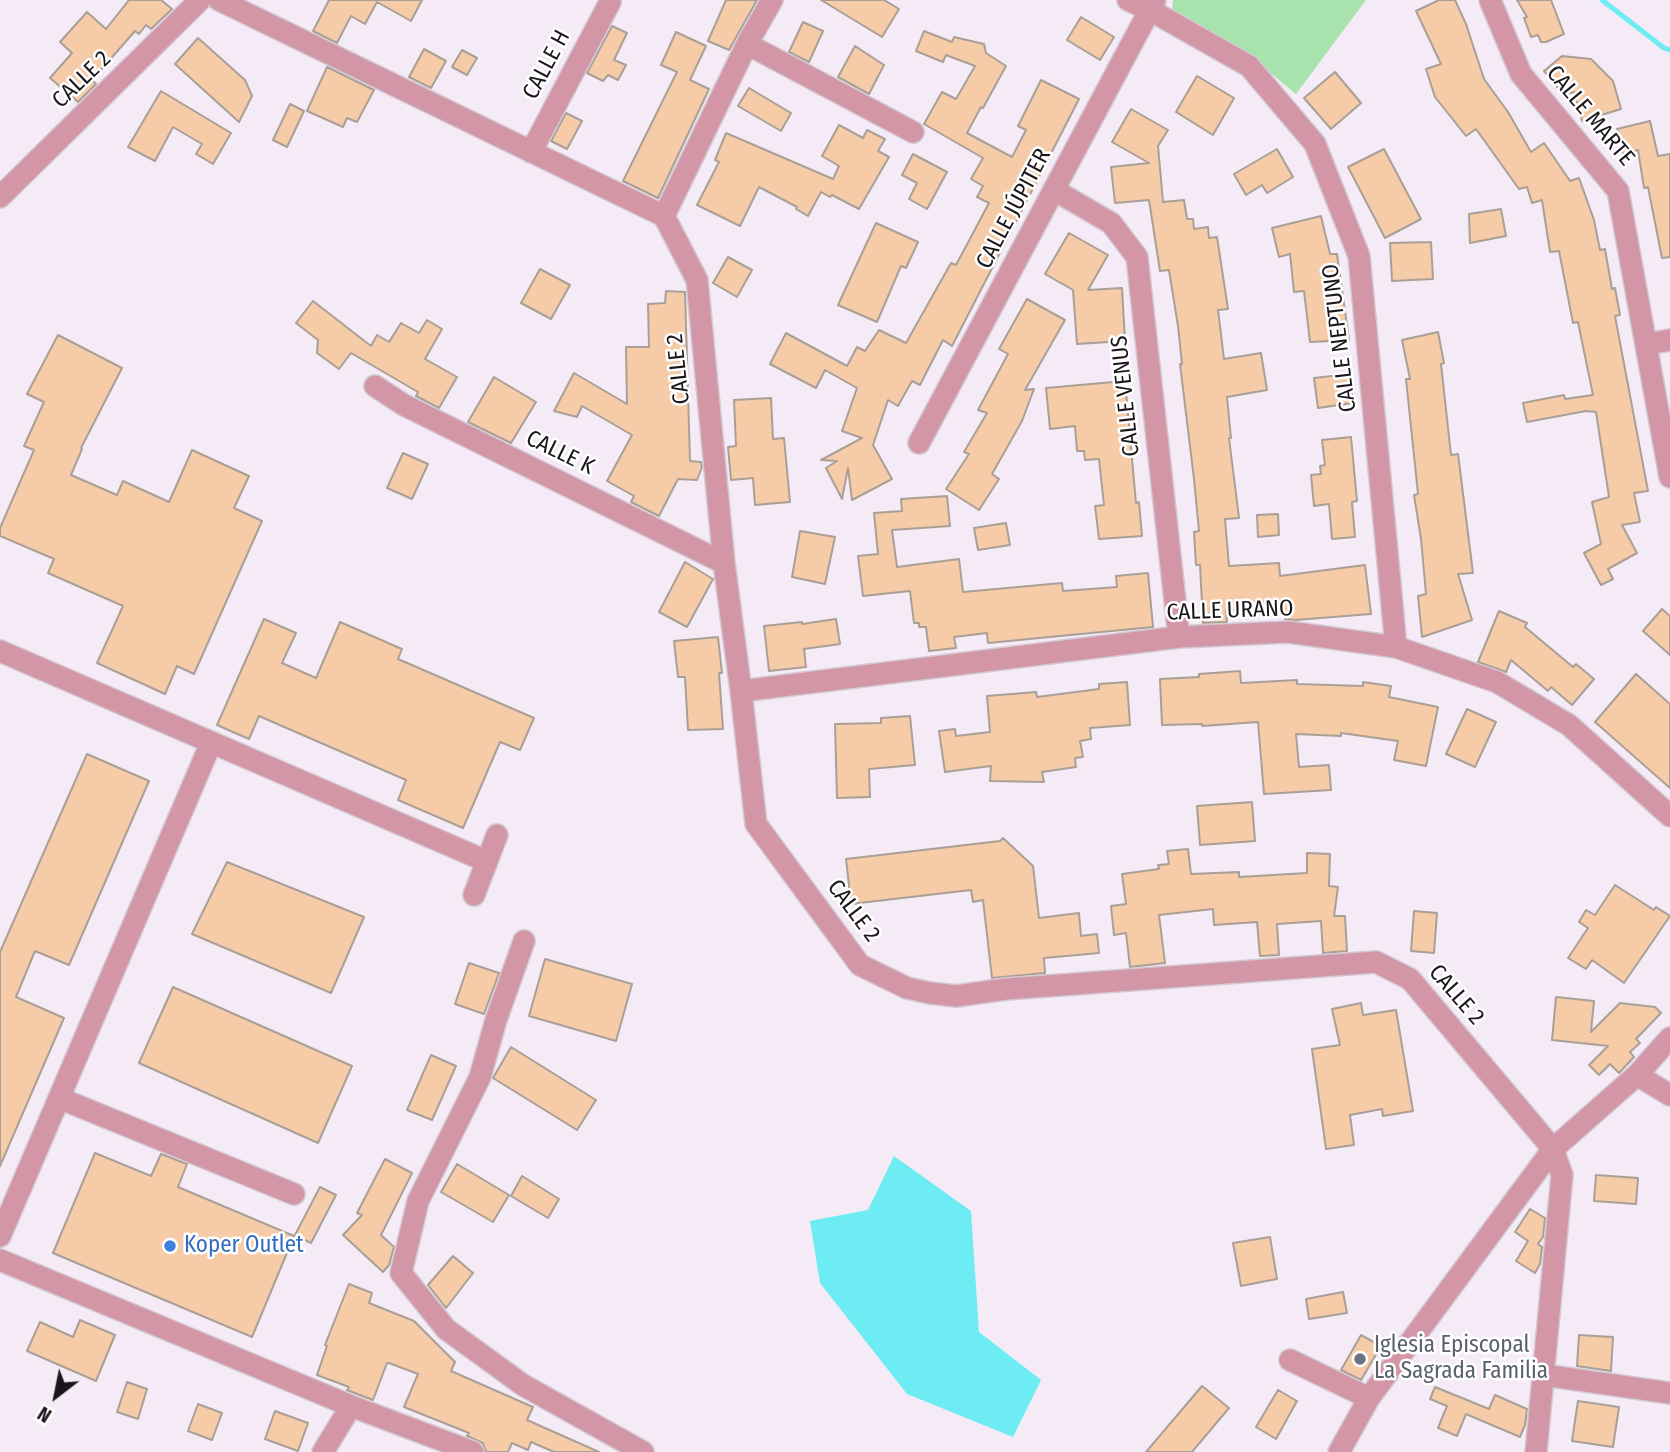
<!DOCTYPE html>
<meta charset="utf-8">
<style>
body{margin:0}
#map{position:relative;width:1670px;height:1452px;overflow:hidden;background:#f5ebf6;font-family:"Fira Sans Condensed",sans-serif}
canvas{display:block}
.north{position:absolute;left:21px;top:1361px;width:70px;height:70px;-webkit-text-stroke:5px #fff;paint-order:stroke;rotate:212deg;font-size:19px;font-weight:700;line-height:28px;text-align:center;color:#1a161a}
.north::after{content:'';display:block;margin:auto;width:24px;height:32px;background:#1a161a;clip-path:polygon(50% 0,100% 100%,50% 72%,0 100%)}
</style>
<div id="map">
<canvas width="1670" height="1452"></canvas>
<div class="north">N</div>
</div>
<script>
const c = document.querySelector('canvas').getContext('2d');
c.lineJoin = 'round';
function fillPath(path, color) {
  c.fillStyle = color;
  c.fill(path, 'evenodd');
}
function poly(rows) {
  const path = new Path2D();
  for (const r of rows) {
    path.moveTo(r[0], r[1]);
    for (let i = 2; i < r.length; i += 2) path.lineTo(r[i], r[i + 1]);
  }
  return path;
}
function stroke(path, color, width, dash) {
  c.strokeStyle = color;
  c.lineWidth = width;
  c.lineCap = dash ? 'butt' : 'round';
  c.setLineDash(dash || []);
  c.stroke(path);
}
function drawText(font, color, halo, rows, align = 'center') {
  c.font = font + ' "Fira Sans Condensed",sans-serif';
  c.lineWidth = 5;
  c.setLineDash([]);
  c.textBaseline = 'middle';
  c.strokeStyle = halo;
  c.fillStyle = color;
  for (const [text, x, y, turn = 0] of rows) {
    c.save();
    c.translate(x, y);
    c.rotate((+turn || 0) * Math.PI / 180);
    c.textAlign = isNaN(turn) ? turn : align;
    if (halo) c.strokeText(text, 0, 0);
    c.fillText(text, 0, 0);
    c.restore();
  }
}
const green = poly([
 [1173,0,1366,0,1296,94,1267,70,1175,16,1172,10]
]);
const water = poly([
 [894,1156,971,1211,979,1332,1041,1380,1013,1437,907,1394,820,1283,810,1221,868,1210]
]);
const stream = poly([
 [1602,0,1664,48,1670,50]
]);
const building = poly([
 [129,0,161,0,172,9,151,29,146,25,139,34,135,31,92,80,96,84,78,102,50,78,72,53,60,42,87,12,106,29,129,0],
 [329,0,422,0,411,21,377,2,365,24,351,16,337,43,313,31,329,0],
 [726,0,757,0,729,50,708,41,726,0],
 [821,0,884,0,899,9,882,37,821,0],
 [1439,0,1455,0,1466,24,1484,79,1508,112,1531,152,1544,143,1570,181,1579,178,1594,220,1600,250,1605,249,1612,289,1615,288,1620,315,1615,316,1648,491,1634,493,1640,522,1622,525,1637,553,1608,569,1613,579,1601,585,1584,553,1601,544,1592,502,1609,497,1596,412,1586,411,1527,422,1523,403,1564,395,1565,399,1593,395,1578,322,1573,323,1559,251,1550,252,1542,200,1532,203,1527,187,1519,189,1476,129,1466,136,1435,97,1426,69,1441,64,1416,11,1439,0],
 [1517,0,1551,0,1564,34,1546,42,1541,42,1538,35,1531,37,1524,18,1527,17,1517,0],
 [1081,17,1114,37,1100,60,1067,40,1081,17],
 [803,22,823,31,809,62,789,52,803,22],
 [612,26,627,33,614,60,626,65,618,80,608,75,603,81,587,73,612,26],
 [924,31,952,42,954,37,984,44,986,53,1006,66,983,108,981,107,967,133,1012,157,1026,130,1018,126,1041,80,1079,99,952,346,943,340,920,385,912,381,898,406,888,400,873,445,892,479,852,500,848,468,842,499,826,468,837,461,821,460,862,438,842,431,857,388,825,370,816,388,770,364,786,333,847,366,857,347,865,351,879,330,906,343,951,263,956,265,989,203,977,197,983,186,971,179,983,158,924,124,942,92,956,99,975,66,946,55,943,62,916,51,924,31],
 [676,32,706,46,690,80,709,89,658,198,623,181,677,72,661,65,676,32],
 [198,38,245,80,252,96,239,122,175,64,198,38],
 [855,46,884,65,869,94,838,77,855,46],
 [424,49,446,61,431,88,409,77,424,49],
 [462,50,477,58,467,75,452,67,462,50],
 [1562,56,1591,59,1613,81,1621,109,1582,121,1574,92,1564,95,1544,71,1562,56],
 [327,67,374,90,357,122,347,118,343,127,307,111,327,67],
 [1335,72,1361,103,1331,129,1304,98,1335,72],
 [1197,76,1234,98,1213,135,1176,112,1197,76],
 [749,88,791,113,781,131,738,106,749,88],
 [161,91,231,133,213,164,196,154,202,144,173,127,155,161,128,147,161,91],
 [290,104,304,111,287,147,273,140,290,104],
 [1131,109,1168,130,1158,146,1163,202,1184,200,1187,219,1193,219,1194,229,1208,227,1209,238,1217,237,1228,309,1218,310,1224,359,1261,353,1267,390,1227,397,1231,438,1229,438,1239,518,1225,519,1229,566,1279,563,1280,576,1365,565,1371,614,1295,620,1285,619,1283,608,1226,611,1227,622,1203,623,1200,565,1196,565,1194,532,1199,531,1194,479,1180,364,1182,364,1178,326,1169,270,1160,271,1149,200,1115,203,1111,167,1149,163,1112,142,1131,109],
 [566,113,582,121,567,149,551,141,566,113],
 [1650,121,1658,156,1670,154,1670,257,1662,258,1648,187,1644,188,1638,150,1623,154,1617,129,1650,121],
 [839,125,863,138,867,130,885,139,878,151,889,157,859,209,832,195,830,197,821,192,808,216,796,209,797,207,759,187,740,226,697,205,719,162,715,160,726,133,833,179,839,166,822,156,839,125],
 [1277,149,1293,177,1267,193,1262,185,1246,195,1234,174,1277,149],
 [1384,149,1421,219,1385,238,1348,167,1384,149],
 [913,154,947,172,927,209,909,199,917,183,902,175,913,154],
 [1501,209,1506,236,1470,243,1469,214,1501,209],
 [1321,216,1330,254,1337,254,1349,340,1310,342,1304,291,1294,292,1290,254,1279,257,1272,228,1321,216],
 [876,223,918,242,906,268,901,266,877,322,838,305,876,223],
 [1069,233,1108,255,1088,290,1122,288,1125,341,1077,344,1073,290,1045,274,1069,233],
 [1431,242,1433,279,1392,281,1390,243,1431,242],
 [728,257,752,270,737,297,713,283,728,257],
 [540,269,570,285,551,319,521,303,540,269],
 [666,291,685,292,690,461,701,462,702,467,697,480,678,479,659,516,631,502,634,496,607,481,632,435,582,406,577,417,554,411,574,373,627,404,626,347,649,347,648,304,665,303,666,291],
 [1027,299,1065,320,1025,390,1034,389,1022,421,992,474,999,479,979,510,946,489,969,454,964,452,987,413,978,410,1008,354,999,349,1027,299],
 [313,301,371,346,377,335,389,342,401,323,419,333,427,320,442,329,425,359,457,377,439,408,416,396,418,392,351,353,339,369,317,353,318,340,296,323,313,301],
 [1438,332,1444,363,1441,364,1451,455,1458,454,1473,573,1458,574,1472,620,1422,637,1418,596,1426,594,1421,539,1414,495,1418,494,1406,379,1410,379,1402,340,1438,332],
 [58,335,122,368,81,448,82,449,71,475,117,495,123,481,169,502,192,450,249,476,234,508,262,521,194,674,177,666,165,694,97,663,123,606,48,573,54,559,0,536,0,528,34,450,24,446,44,402,27,394,58,335],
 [1349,374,1353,403,1318,408,1314,378,1349,374],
 [494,377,536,402,511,443,468,422,494,377],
 [1125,381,1136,503,1139,502,1142,536,1099,539,1095,506,1104,505,1099,459,1085,460,1084,451,1077,451,1075,426,1050,429,1046,388,1125,381],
 [771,398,773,439,784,438,790,502,755,505,753,478,731,480,728,447,736,446,734,400,771,398],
 [1351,437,1357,501,1352,502,1355,537,1332,539,1329,504,1314,506,1311,475,1321,474,1320,466,1325,465,1322,440,1351,437],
 [403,453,428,464,412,499,387,488,403,453],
 [947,496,950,526,892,530,897,567,959,559,963,592,1062,583,1063,591,1117,587,1116,576,1148,573,1153,627,988,643,987,633,954,637,956,648,929,651,926,627,919,627,919,623,914,623,910,591,863,596,858,556,878,554,874,513,902,511,901,499,947,496],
 [1278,514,1279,535,1258,537,1257,515,1278,514],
 [1006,523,1010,545,978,550,974,528,1006,523],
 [800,531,835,537,825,584,792,577,800,531],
 [685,562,713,579,687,627,659,612,685,562],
 [1662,609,1670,616,1670,655,1643,631,1662,609],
 [1499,611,1527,623,1525,627,1573,667,1576,664,1594,679,1572,705,1551,687,1548,691,1511,660,1506,672,1478,662,1499,611],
 [264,619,296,633,282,663,316,678,340,622,402,649,398,659,534,718,520,750,500,742,463,828,398,800,406,780,259,716,249,739,217,725,264,619],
 [836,619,840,644,804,649,806,667,769,671,764,626,802,622,802,624,836,619],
 [718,637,722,673,719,673,723,729,688,730,685,677,678,677,674,641,718,637],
 [1240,671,1241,683,1297,680,1297,684,1363,686,1363,682,1391,686,1389,697,1438,707,1426,766,1394,760,1398,741,1341,733,1341,736,1296,734,1299,767,1329,765,1331,790,1264,794,1258,722,1202,726,1202,724,1162,725,1160,679,1199,677,1199,674,1240,671],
 [1636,674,1670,704,1670,788,1595,722,1636,674],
 [1127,682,1130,725,1090,728,1091,739,1080,741,1083,757,1075,758,1076,767,1042,772,1044,782,990,781,991,766,945,772,939,731,955,729,956,736,990,732,987,696,1036,692,1037,697,1099,689,1099,684,1127,682],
 [1467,709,1496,722,1475,767,1446,754,1467,709],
 [910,716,915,765,869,769,870,797,837,798,835,724,881,723,881,718,910,716],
 [87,754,149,781,69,965,35,951,16,997,64,1018,0,1166,0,952,87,754],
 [1252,802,1255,841,1200,845,1197,806,1252,802],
 [1003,838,1033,866,1039,918,1079,913,1081,936,1097,934,1099,953,1044,958,1045,973,992,978,983,900,973,902,971,890,851,904,846,859,1000,841,1003,838],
 [1188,849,1191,874,1239,872,1239,877,1307,873,1307,853,1330,854,1329,886,1338,887,1334,916,1345,916,1347,951,1323,953,1321,921,1277,924,1279,955,1260,956,1257,922,1214,925,1213,909,1159,915,1165,963,1130,967,1126,933,1114,935,1111,906,1126,904,1122,874,1159,869,1158,865,1169,864,1167,851,1188,849],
 [227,862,364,917,331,993,192,934,227,862],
 [1615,885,1654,910,1656,907,1670,916,1624,983,1592,960,1586,969,1568,958,1588,928,1579,922,1586,910,1595,915,1615,885],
 [1414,911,1437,913,1434,953,1411,951,1414,911],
 [545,959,632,984,616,1041,529,1016,545,959],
 [469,963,499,973,484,1014,455,1004,469,963],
 [173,987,352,1066,318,1143,139,1063,173,987],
 [1556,997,1594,1001,1591,1032,1620,1003,1655,1007,1661,1013,1636,1039,1640,1043,1630,1052,1634,1057,1619,1073,1610,1064,1599,1075,1589,1065,1608,1046,1552,1040,1556,997],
 [1361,1003,1363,1015,1396,1010,1413,1111,1383,1116,1382,1109,1350,1115,1354,1145,1326,1149,1312,1049,1340,1045,1332,1009,1361,1003],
 [511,1047,596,1100,577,1130,493,1078,511,1047],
 [431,1055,456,1066,432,1120,407,1110,431,1055],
 [95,1153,151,1176,161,1154,187,1164,178,1187,294,1236,252,1337,53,1253,95,1153],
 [385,1159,412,1173,381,1235,394,1247,389,1265,383,1272,343,1235,362,1215,357,1213,385,1159],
 [457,1164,509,1195,493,1222,441,1192,457,1164],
 [1596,1175,1638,1178,1636,1204,1594,1201,1596,1175],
 [522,1176,559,1199,548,1218,511,1196,522,1176],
 [320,1187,336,1195,311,1243,295,1235,320,1187],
 [1530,1209,1545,1218,1543,1237,1538,1244,1542,1247,1540,1264,1535,1273,1516,1261,1528,1241,1515,1232,1530,1209],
 [1270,1237,1277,1279,1241,1286,1233,1243,1270,1237],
 [453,1256,473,1273,446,1308,428,1285,453,1256],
 [349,1284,372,1293,369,1303,414,1321,455,1362,451,1371,533,1407,527,1420,599,1452,554,1452,531,1442,528,1450,512,1443,508,1452,486,1452,483,1443,467,1436,469,1433,404,1407,418,1374,389,1363,387,1363,373,1400,347,1390,349,1387,317,1375,327,1346,325,1345,349,1284],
 [1343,1292,1347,1313,1309,1319,1306,1299,1343,1292],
 [80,1320,115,1335,96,1381,27,1351,40,1322,73,1337,80,1320],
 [1361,1335,1381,1346,1361,1380,1341,1370,1361,1335],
 [1579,1335,1613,1337,1611,1371,1577,1366,1579,1335],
 [127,1382,147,1389,138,1419,117,1412,127,1382],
 [1202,1386,1229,1408,1192,1452,1146,1452,1202,1386],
 [1435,1387,1489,1409,1495,1395,1527,1409,1525,1425,1520,1437,1466,1414,1457,1436,1438,1428,1447,1406,1430,1399,1435,1387],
 [1278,1390,1297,1401,1276,1439,1256,1427,1278,1390],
 [1578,1401,1619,1407,1613,1447,1572,1441,1578,1401],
 [198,1404,222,1413,212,1440,188,1431,198,1404],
 [275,1411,308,1423,298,1451,265,1439,275,1411]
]);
const minor = poly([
 [219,0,664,216,697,280,724,563,741,691,756,824,860,965,907,988,930,993,956,996,1006,989,1376,962,1410,979,1553,1149,1562,1175,1536,1452],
 [1128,0,1150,10,1249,66,1315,144,1359,256,1396,647],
 [1490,0,1521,74,1618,191,1670,477],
 [747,44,913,132],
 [531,152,610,2],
 [1054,190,1111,223,1137,257,1179,637],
 [0,197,200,0],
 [664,216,747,44,772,0],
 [1647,344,1670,340],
 [375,386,404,405,724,563],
 [919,443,1155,0],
 [0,651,486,861],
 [741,691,1179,637,1288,632,1396,647,1497,682,1569,725,1670,816],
 [474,895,497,835],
 [524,941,496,1020,480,1077,418,1201,401,1273,446,1329,523,1385,643,1452],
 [1637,1075,1670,1095],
 [59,1098,294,1194],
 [0,1236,211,743],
 [0,1260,351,1406,473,1452],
 [1290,1360,1369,1398],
 [1544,1375,1670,1393],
 [323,1452,351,1406],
 [1339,1452,1369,1398,1553,1149,1637,1075,1670,1038]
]);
const markers = [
 [170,1246,7,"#3f7fe0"],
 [1360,1359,7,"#6b7280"]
];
const streetNames = [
 ["CALLE H",547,65,-62],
 ["CALLE 2",82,80,-44],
 ["CALLE MARTE",1590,116,50],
 ["CALLE JÚPITER",1014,209,-62],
 ["CALLE NEPTUNO",1340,338,-97],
 ["CALLE 2",679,369,-96],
 ["CALLE VENUS",1126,396,-96],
 ["CALLE K",560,453,26],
 ["CALLE URANO",1230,611,-2],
 ["CALLE 2",853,911,53],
 ["CALLE 2",1456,995,49]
];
const shopNames = [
 ["Koper Outlet",184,1246]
];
const worshipNames = [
 ["Iglesia Episcopal",1374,1346],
 ["La Sagrada Familia",1374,1372]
];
fillPath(green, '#a8e2ac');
fillPath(water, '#6eecf4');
stroke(stream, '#6eecf4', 5);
fillPath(building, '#f6cca8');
stroke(building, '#a99f97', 2);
stroke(minor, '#d2c9d3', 24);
stroke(minor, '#d396a7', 21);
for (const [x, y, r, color] of markers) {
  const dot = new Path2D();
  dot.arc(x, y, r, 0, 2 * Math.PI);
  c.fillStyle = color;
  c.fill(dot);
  stroke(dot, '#fff', 2.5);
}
drawText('23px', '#1a161a', '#fff', streetNames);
drawText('23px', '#366cbe', '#fff', shopNames, 'left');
drawText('23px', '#5b616d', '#fff', worshipNames, 'left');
</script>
